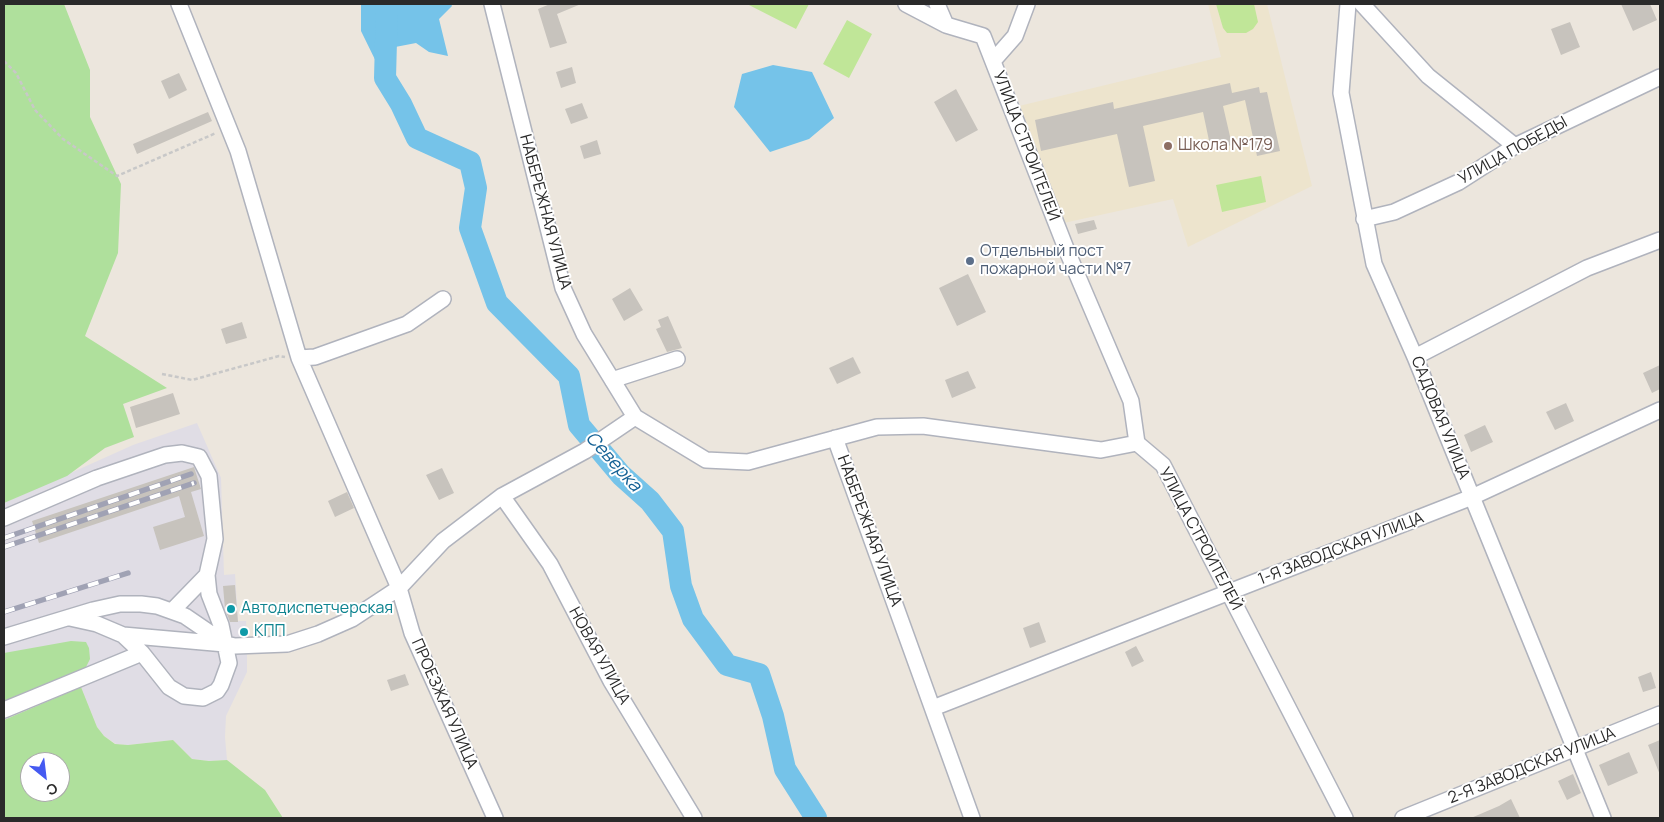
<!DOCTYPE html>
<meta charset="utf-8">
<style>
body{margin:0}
#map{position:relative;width:1664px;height:822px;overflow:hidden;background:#ece6dd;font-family:Manrope,sans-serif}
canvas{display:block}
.frame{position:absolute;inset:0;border:5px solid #2a2a2a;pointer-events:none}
.north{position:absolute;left:20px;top:752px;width:50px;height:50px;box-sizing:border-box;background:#fff;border:1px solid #aaa;border-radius:50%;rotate:151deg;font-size:14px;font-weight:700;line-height:20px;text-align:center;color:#2a2a2a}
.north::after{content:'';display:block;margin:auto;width:18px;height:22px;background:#455af1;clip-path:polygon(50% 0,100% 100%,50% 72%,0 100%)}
</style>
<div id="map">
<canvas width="1664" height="822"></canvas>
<div class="frame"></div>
<div class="north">С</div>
</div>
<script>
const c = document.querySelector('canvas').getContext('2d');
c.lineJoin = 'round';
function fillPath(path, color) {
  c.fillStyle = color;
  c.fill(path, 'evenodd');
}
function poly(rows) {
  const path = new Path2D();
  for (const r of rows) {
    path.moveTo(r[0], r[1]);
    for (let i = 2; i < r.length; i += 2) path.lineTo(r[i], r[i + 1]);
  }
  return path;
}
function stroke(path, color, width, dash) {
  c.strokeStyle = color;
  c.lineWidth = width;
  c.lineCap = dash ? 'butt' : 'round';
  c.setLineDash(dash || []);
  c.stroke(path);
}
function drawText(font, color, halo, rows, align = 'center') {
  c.font = font + ' Manrope,sans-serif';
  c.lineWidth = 4;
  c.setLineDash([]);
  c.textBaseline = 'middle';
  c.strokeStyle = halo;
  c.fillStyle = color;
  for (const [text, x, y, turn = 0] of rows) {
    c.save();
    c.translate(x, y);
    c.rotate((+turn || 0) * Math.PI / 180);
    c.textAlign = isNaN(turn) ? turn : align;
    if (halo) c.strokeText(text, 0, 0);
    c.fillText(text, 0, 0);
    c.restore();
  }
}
const industrial = poly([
 [197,423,221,478,224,575,235,574,238,621,246,621,247,637,247,672,226,716,225,737,227,760,209,761,192,759,173,740,128,745,116,744,104,736,97,727,81,687,4,720,4,503,133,445]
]);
const education = poly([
 [1208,4,1267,4,1312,186,1188,247,1173,199,1059,224,1019,106,1221,57]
]);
const green = poly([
 [4,4,64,4,90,70,90,117,121,184,118,253,85,336,167,388,123,404,134,437,105,448,67,476,4,503],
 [71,641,86,642,89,648,90,659,85,669,4,704,4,653],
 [81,687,97,727,104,736,115,744,128,745,173,740,192,759,209,761,227,760,265,790,283,818,4,818,4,720],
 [30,762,60,762,60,792,30,792]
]);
const pitch = poly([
 [747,4,809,4,796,29],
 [1216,4,1254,4,1258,22,1253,29,1246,33,1227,33,1223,28],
 [847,20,872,34,849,78,823,64],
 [1261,176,1266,202,1222,212,1216,185]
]);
const water = poly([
 [361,4,451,4,452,6,439,19,448,56,429,52,416,43,390,48,386,82,361,31],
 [773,65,812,72,834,118,809,139,770,152,734,107,742,74]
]);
const river = poly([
 [387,4,385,78,401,104,417,138,470,162,476,188,470,228,497,303,569,376,579,425,621,475,650,501,673,531,681,586,693,619,727,665,759,674,773,716,785,769,816,818]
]);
const building = poly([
 [550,4,581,4,557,14,567,43,550,48,538,9],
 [1621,4,1650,4,1657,20,1633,31],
 [1570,22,1580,47,1561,55,1551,29],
 [572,67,576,83,561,88,556,72],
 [179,73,187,90,169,99,161,81],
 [1230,83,1232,93,1259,87,1260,93,1267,92,1280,151,1257,156,1245,100,1223,106,1232,145,1211,150,1203,112,1143,126,1155,181,1129,187,1117,134,1041,151,1035,120,1113,102,1114,109],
 [956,89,978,130,956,142,934,102],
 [582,103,588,118,571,124,565,109],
 [208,112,212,121,137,154,133,144],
 [597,140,601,154,584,159,580,146],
 [1094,220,1097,229,1078,234,1075,224],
 [968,274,986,312,957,326,939,288],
 [630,288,643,310,624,321,612,299],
 [668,316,682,348,667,352,656,329,661,327,658,320],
 [242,322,247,338,226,344,221,329],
 [853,357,861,373,837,384,829,368],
 [1660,365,1660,389,1652,393,1643,373],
 [968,371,976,388,952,398,945,380],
 [173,393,180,414,136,428,130,407],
 [1566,403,1574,421,1555,430,1546,412],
 [1485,425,1493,442,1471,452,1464,435],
 [194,467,201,489,191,492,204,536,160,550,153,527,185,517,179,496,39,543,32,521],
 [442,468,454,493,439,500,426,475],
 [347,492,354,508,335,517,328,501],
 [235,585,238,622,230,622,225,609,223,586],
 [1039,622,1046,642,1030,648,1023,628],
 [1136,646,1144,661,1132,667,1125,652],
 [1651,672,1656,688,1643,692,1638,677],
 [405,674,409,685,391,691,387,680],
 [1660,740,1660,775,1648,745],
 [1629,752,1638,773,1608,786,1599,765],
 [1573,774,1581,793,1567,800,1558,781],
 [1511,799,1520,818,1471,818,1499,806]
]);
const path = poly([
 [4,61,16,73,35,110,63,139,117,176,216,133],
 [162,374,192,380,279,356,285,357]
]);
const minor = poly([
 [179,4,238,151,299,358,399,588,412,633,495,818],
 [492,4,563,288,584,334,635,417,706,460,748,462,877,427,923,426,1101,450,1137,443],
 [906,4,946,25,983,36,1067,251,1131,401,1137,443,1163,465,1345,818],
 [937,4,946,25],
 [1348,4,1341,93,1374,264,1415,357,1603,818],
 [1362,4,1428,76,1515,146],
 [993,61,1015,36,1027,4],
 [1364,219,1394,212,1459,182,1515,146,1660,77],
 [1415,357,1587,268,1660,240],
 [299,358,315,357,407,324,443,299],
 [612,380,677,359],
 [835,438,972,818],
 [502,496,550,564,611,681,694,818],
 [4,518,97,478,165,455,182,453,199,457,209,476,215,539,207,575,172,611],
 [70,618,97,624,123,635,142,653,169,687,184,696,203,698,217,691,221,685,229,663,221,625,209,594,207,575],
 [123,635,225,644],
 [4,637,93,610,120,604,141,604,157,606,185,616,226,644,235,646,287,644,318,634,352,619,399,588,443,541,502,496,585,451,635,417],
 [933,708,1472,497,1660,410],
 [4,710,142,653],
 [1403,818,1660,714]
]);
const rail = poly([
 [4,538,191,474],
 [4,547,194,483],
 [4,612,128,573]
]);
const markers = [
 [1168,146,5,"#8d6e63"],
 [970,261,5,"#5c6f8a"],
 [231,609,5,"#0f9aa8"],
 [244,632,5,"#0f9aa8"]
];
const streetNames = [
 ["УЛИЦА СТРОИТЕЛЕЙ",1026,146,69],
 ["УЛИЦА ПОБЕДЫ",1513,151,-29],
 ["НАБЕРЕЖНАЯ УЛИЦА",545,212,75],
 ["САДОВАЯ УЛИЦА",1440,418,68],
 ["НАБЕРЕЖНАЯ УЛИЦА",869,531,70],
 ["УЛИЦА СТРОИТЕЛЕЙ",1200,539,62],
 ["1-Я ЗАВОДСКАЯ УЛИЦА",1341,549,-21],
 ["НОВАЯ УЛИЦА",599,656,61],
 ["ПРОЕЗЖАЯ УЛИЦА",444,704,66],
 ["2-Я ЗАВОДСКАЯ УЛИЦА",1532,766,-22]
];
const educationNames = [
 ["Школа №179",1178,146]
];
const serviceNames = [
 ["Отдельный пост",980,252],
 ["пожарной части №7",980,270]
];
const cultureNames = [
 ["Автодиспетчерская",241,609],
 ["КПП",254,632]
];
const waterNames = [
 ["Северка",613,462,48]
];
fillPath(industrial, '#e0dde5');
fillPath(education, '#ede4cd');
fillPath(green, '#afe09c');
fillPath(pitch, '#c0e698');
fillPath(water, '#75c3e9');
stroke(river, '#75c3e9', 22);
fillPath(building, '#c7c3bd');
stroke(minor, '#b0b3bd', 18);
stroke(path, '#c8c8c8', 2.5, [4, 2.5]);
stroke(minor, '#fff', 15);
stroke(rail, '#a0a2b4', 5.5);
stroke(rail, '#fff', 4, [11]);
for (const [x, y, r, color] of markers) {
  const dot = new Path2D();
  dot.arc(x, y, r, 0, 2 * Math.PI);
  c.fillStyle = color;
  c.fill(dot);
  stroke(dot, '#fff', 2);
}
drawText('16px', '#2a2a2a', '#fff', streetNames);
drawText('16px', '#785e54', '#fff', educationNames, 'left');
drawText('16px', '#4e5e75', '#fff', serviceNames, 'left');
drawText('16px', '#0d838f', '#fff', cultureNames, 'left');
drawText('italic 18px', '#146195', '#fff', waterNames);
</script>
